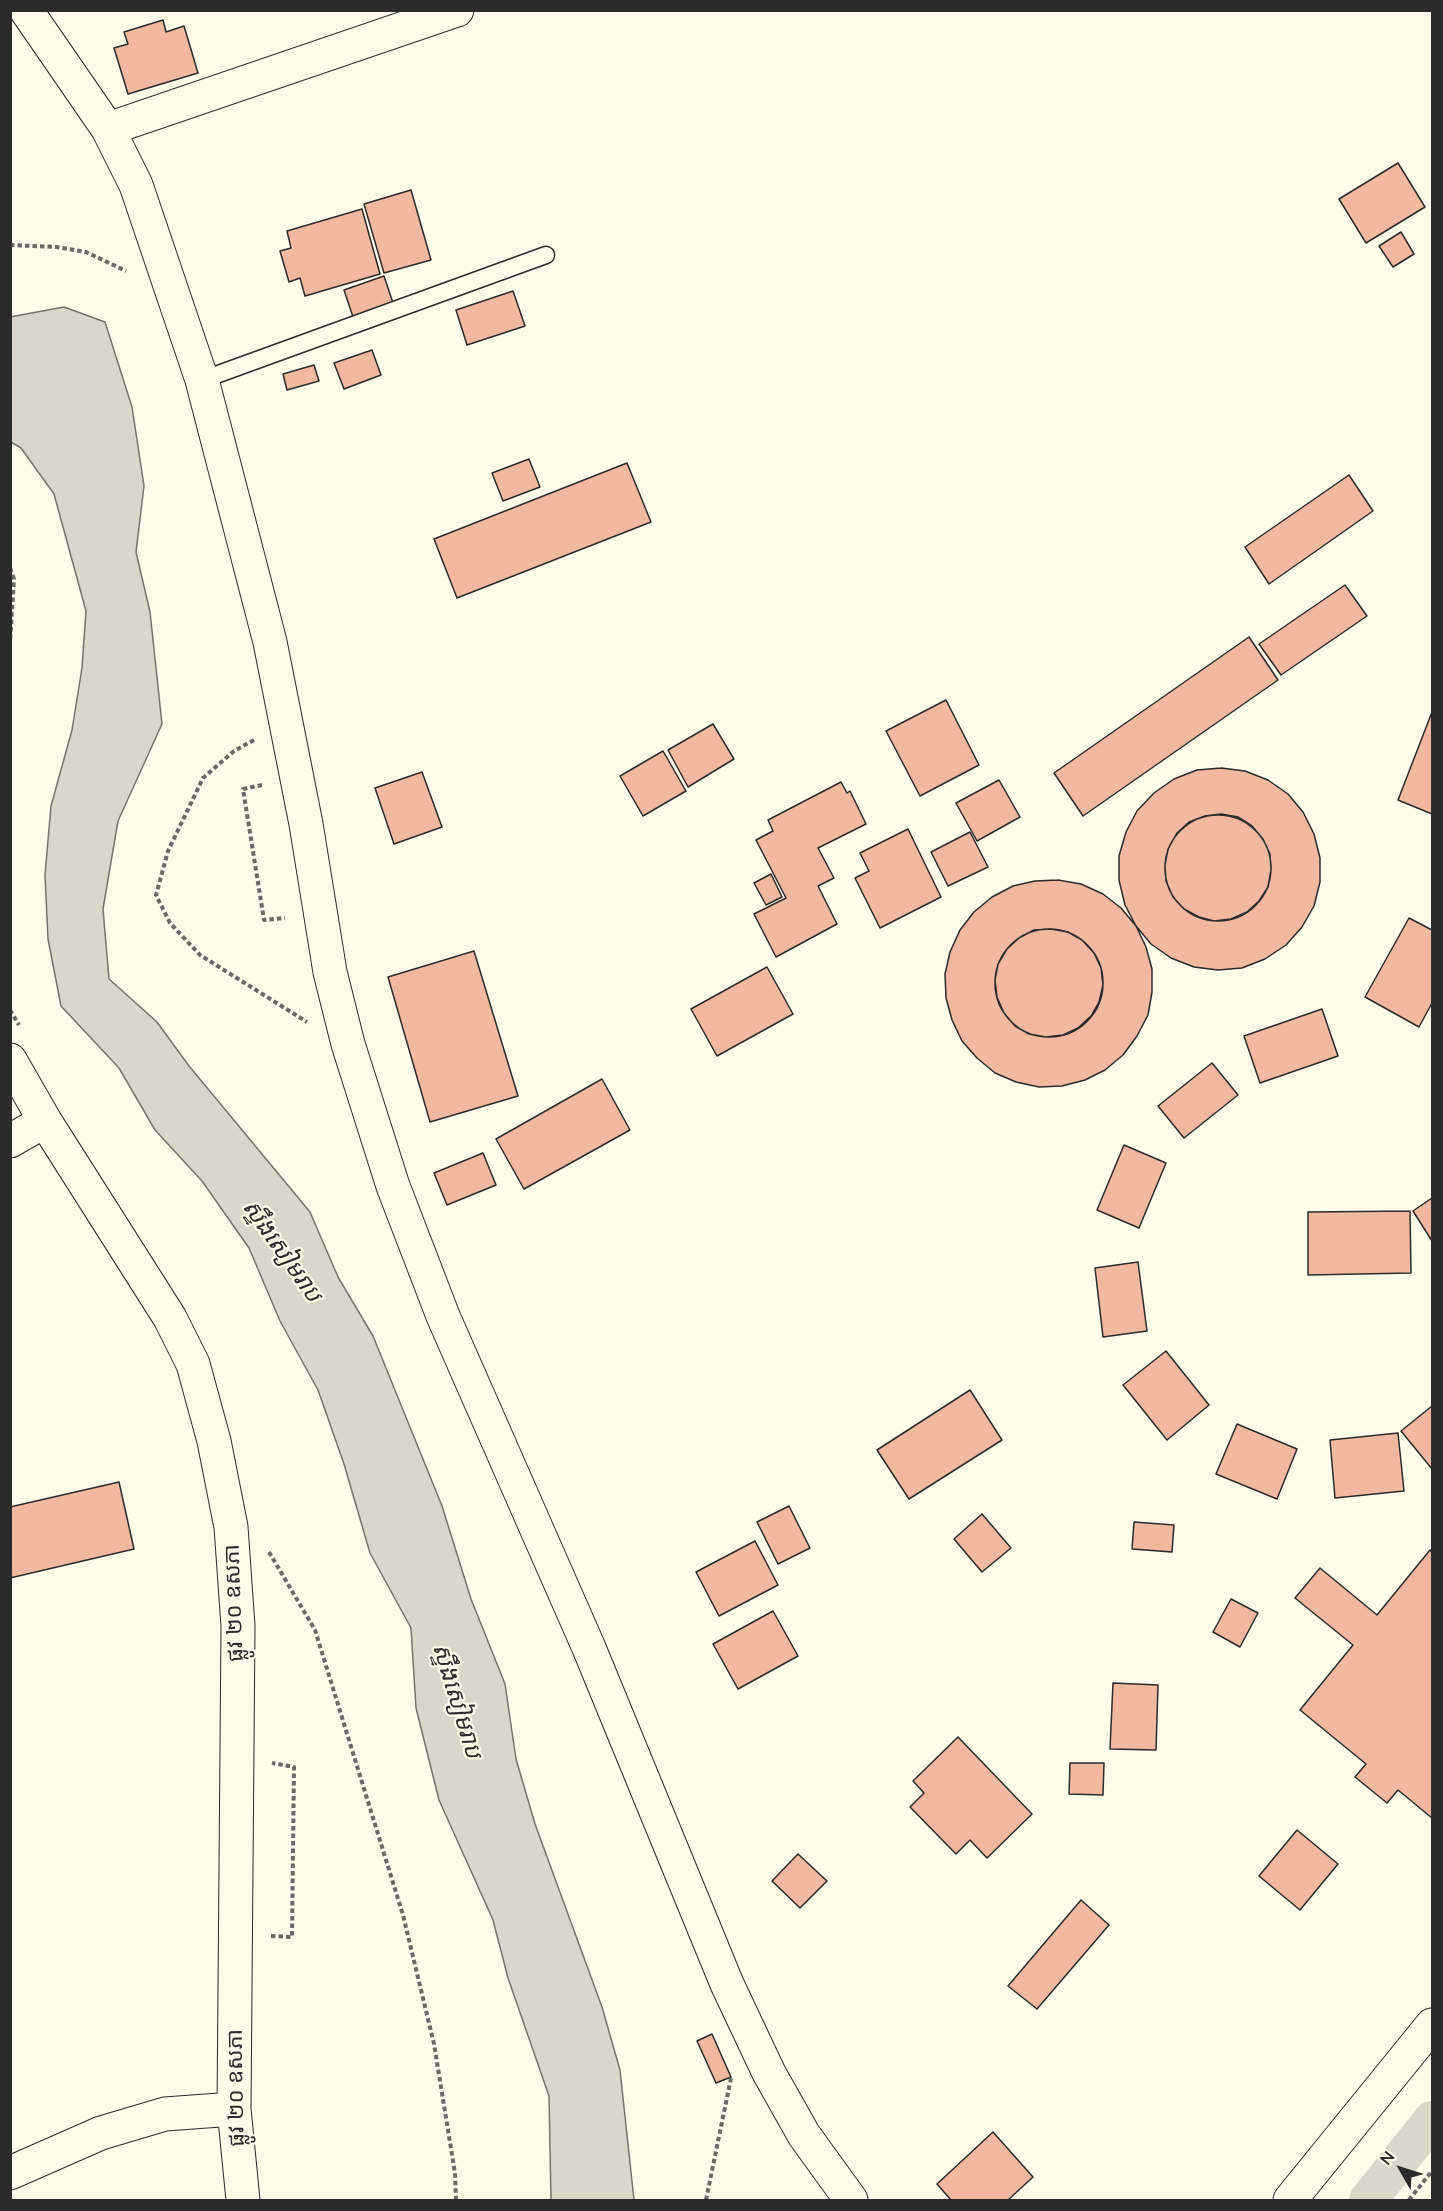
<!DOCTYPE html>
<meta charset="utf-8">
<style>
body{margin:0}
#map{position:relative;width:1443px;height:2211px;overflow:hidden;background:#fdfbea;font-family:Mulish,sans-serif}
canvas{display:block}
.frame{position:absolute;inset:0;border:12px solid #2b2b2b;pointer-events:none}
.north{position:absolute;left:1371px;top:2139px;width:60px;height:60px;-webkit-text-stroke:4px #fdfbea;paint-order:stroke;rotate:309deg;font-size:16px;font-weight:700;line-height:24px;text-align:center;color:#2b2b2b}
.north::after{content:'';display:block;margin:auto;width:21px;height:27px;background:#2b2b2b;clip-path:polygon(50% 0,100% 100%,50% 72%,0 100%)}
</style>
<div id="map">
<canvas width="1443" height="2211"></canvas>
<div class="frame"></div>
<div class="north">N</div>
</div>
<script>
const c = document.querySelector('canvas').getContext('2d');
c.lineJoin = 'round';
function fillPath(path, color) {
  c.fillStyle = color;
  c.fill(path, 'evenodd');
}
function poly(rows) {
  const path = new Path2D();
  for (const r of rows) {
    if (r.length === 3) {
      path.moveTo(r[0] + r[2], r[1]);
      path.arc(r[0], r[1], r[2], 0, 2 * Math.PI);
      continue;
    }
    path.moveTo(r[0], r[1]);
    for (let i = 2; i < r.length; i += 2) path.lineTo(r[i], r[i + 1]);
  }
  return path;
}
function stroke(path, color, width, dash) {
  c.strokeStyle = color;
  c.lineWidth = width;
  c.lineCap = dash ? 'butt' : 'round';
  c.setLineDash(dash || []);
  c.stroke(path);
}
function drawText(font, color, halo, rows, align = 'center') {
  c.font = font + ' Mulish,"Noto Sans Khmer",sans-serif';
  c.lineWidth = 4.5;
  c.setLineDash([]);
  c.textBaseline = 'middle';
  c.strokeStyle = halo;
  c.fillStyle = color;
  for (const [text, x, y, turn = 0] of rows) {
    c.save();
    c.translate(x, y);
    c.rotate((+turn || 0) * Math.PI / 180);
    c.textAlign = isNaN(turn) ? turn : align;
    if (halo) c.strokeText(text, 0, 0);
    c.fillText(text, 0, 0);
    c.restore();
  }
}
const water = poly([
 [64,307,105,322,132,407,144,486,136,552,150,612,162,724,118,821,103,909,109,979,157,1022,189,1066,310,1212,338,1277,373,1336,442,1506,471,1599,505,1684,516,1759,535,1824,602,2007,620,2070,634,2200,551,2200,549,2096,508,1978,493,1920,439,1800,416,1708,411,1628,370,1553,344,1464,318,1390,280,1321,249,1248,202,1181,155,1130,119,1068,61,1006,48,939,45,875,51,806,72,730,82,668,86,611,54,494,21,448,11,442,10,317,64,307]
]);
const canal = poly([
 [1368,2200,1432,2120]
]);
const building = poly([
 [163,20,166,32,184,26,198,73,128,94,114,48,128,44,124,32,163,20],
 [1398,163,1425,207,1366,243,1339,199,1398,163],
 [411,190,431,260,384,273,364,204,411,190],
 [362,209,380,274,305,296,300,278,289,282,280,251,291,248,287,231,362,209],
 [1401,232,1414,254,1393,267,1379,246,1401,232],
 [384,276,393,303,353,317,344,290,384,276],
 [513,291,525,326,467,345,456,310,513,291],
 [372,350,381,375,344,389,334,363,372,350],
 [314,365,319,381,287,390,283,374,314,365],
 [529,459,540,487,503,501,492,473,529,459],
 [627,463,651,522,457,598,434,539,627,463],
 [1349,475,1373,511,1269,584,1245,547,1349,475],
 [1345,585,1367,616,1281,675,1259,644,1345,585],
 [1249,637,1278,680,1083,816,1054,773,1249,637],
 [946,700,979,765,920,796,886,731,946,700],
 [1432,712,1432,814,1398,800,1432,712],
 [713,724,734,759,688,787,668,750,713,724],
 [663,751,686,791,643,816,620,776,663,751],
 [1221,768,1245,771,1268,780,1288,794,1303,812,1314,834,1320,858,1320,882,1314,906,1302,927,1286,945,1265,959,1242,968,1218,970,1194,967,1171,958,1151,944,1136,926,1125,905,1119,880,1119,856,1126,832,1137,811,1154,793,1174,779,1197,770,1221,768],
 [1221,814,1238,817,1252,826,1263,839,1270,854,1271,870,1268,887,1259,901,1247,912,1231,919,1214,921,1199,917,1184,909,1173,897,1166,881,1165,865,1168,849,1177,833,1189,822,1205,816,1221,814],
 [422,772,442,827,394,844,375,788,422,772],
 [999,780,1020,817,977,841,956,803,999,780],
 [841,782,847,793,850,791,866,824,818,848,834,878,818,886,837,924,776,957,754,914,786,898,756,840,773,831,768,820,841,782],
 [1218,868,53],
 [908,829,941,897,880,928,855,878,869,871,860,853,908,829],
 [970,832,988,867,948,886,931,852,970,832],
 [771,874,782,897,766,905,754,883,771,874],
 [1058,880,1081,884,1103,894,1121,908,1136,926,1146,947,1152,969,1152,992,1148,1015,1137,1036,1123,1055,1105,1070,1085,1080,1062,1086,1039,1087,1016,1082,995,1073,977,1058,962,1041,952,1020,946,998,945,974,950,952,960,930,974,912,992,897,1013,886,1035,881,1058,880],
 [1051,929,1068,932,1082,940,1094,953,1101,968,1103,985,1099,1002,1091,1016,1078,1028,1063,1035,1046,1037,1029,1034,1015,1026,1004,1013,997,997,995,980,998,964,1007,949,1019,938,1034,930,1051,929],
 [1409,918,1432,930,1432,1003,1419,1027,1365,997,1409,918],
 [1049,983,54],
 [474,951,518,1096,430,1122,388,977,474,951],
 [767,967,793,1014,717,1056,691,1009,767,967],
 [1322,1009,1338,1056,1260,1083,1244,1036,1322,1009],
 [1212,1063,1238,1095,1184,1138,1158,1106,1212,1063],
 [602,1079,630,1130,524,1189,496,1139,602,1079],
 [1124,1145,1166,1163,1139,1228,1097,1210,1124,1145],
 [483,1153,496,1185,447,1205,434,1173,483,1153],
 [1432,1198,1432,1241,1413,1211,1432,1198],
 [1410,1211,1411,1273,1308,1275,1308,1212,1410,1211],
 [1138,1262,1147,1331,1103,1337,1095,1268,1138,1262],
 [1166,1351,1209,1405,1167,1440,1123,1385,1166,1351],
 [970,1390,1002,1440,909,1499,877,1450,970,1390],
 [1432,1406,1432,1469,1401,1431,1432,1406],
 [1237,1424,1297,1449,1277,1499,1216,1474,1237,1424],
 [1398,1433,1404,1491,1335,1498,1330,1440,1398,1433],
 [119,1482,134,1549,10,1578,10,1507,119,1482],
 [789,1506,810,1548,778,1564,757,1522,789,1506],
 [982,1514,1011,1548,982,1572,954,1539,982,1514],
 [1134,1522,1174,1525,1172,1552,1132,1549,1134,1522],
 [755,1541,778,1585,719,1616,696,1572,755,1541],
 [1430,1550,1432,1552,1432,1818,1398,1790,1387,1803,1355,1777,1366,1764,1300,1710,1353,1645,1295,1598,1320,1568,1377,1615,1430,1550],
 [1231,1599,1258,1613,1240,1647,1213,1632,1231,1599],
 [773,1611,798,1656,738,1689,713,1644,773,1611],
 [1113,1683,1158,1685,1156,1750,1110,1749,1113,1683],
 [958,1737,1032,1814,987,1858,970,1840,956,1854,910,1807,924,1793,913,1781,958,1737],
 [1070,1763,1104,1763,1103,1795,1069,1794,1070,1763],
 [1297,1830,1338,1864,1300,1910,1259,1876,1297,1830],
 [798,1854,827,1881,800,1908,772,1881,798,1854],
 [1081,1900,1109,1925,1037,2009,1008,1986,1081,1900],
 [712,2034,731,2077,716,2083,697,2041,712,2034],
 [993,2132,1033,2177,1008,2200,951,2200,937,2184,993,2132]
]);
const path = poly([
 [10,245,57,247,86,252,126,271],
 [10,568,14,579,10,643],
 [254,740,234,751,203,778,168,851,156,895,170,923,200,955,307,1022],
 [262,785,243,789,264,920,285,918],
 [10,1010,19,1025],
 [269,1552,315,1630,403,1915,434,2044,455,2173,456,2200],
 [271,1936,292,1937,294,1767,272,1763],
 [706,2200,731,2078],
 [1409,2200,1432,2171]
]);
const service = poly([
 [202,380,546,255]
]);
const minor = poly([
 [26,10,108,129,136,185,202,380,270,642,306,824,330,972,348,1044,393,1186,443,1316,589,1648,727,1984,769,2073,804,2135,851,2200],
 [108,129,457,10],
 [10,1060,45,1121,170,1318,193,1364,214,1441,231,1527,238,1626,234,2109,243,2200],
 [10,1141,45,1121],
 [10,2173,101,2133,165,2114,234,2109],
 [1290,2200,1432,2025]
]);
const streetNames = [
 ["ផ្លូវ ២០ ឧសភា",234,1603,-92],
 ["ផ្លូវ ២០ ឧសភា",236,2088,-91]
];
const waterNames = [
 ["ស្ទឹងសៀមរាប",282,1251,55],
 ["ស្ទឹងសៀមរាប",457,1701,73]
];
fillPath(water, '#d8d7c9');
stroke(water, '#74746e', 1.5);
stroke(canal, '#d8d7c9', 38);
fillPath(building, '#f2b8a0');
stroke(building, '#2b2b2b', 1.5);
stroke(service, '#2b2b2b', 19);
stroke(minor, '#2b2b2b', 35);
stroke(path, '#6a6964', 4, [4.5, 3]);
stroke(service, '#fdfbea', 16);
stroke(minor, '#fdfbea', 33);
drawText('22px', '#2b2b2b', '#fdfbea', streetNames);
drawText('italic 24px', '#2b2b2b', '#fdfbea', waterNames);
</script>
